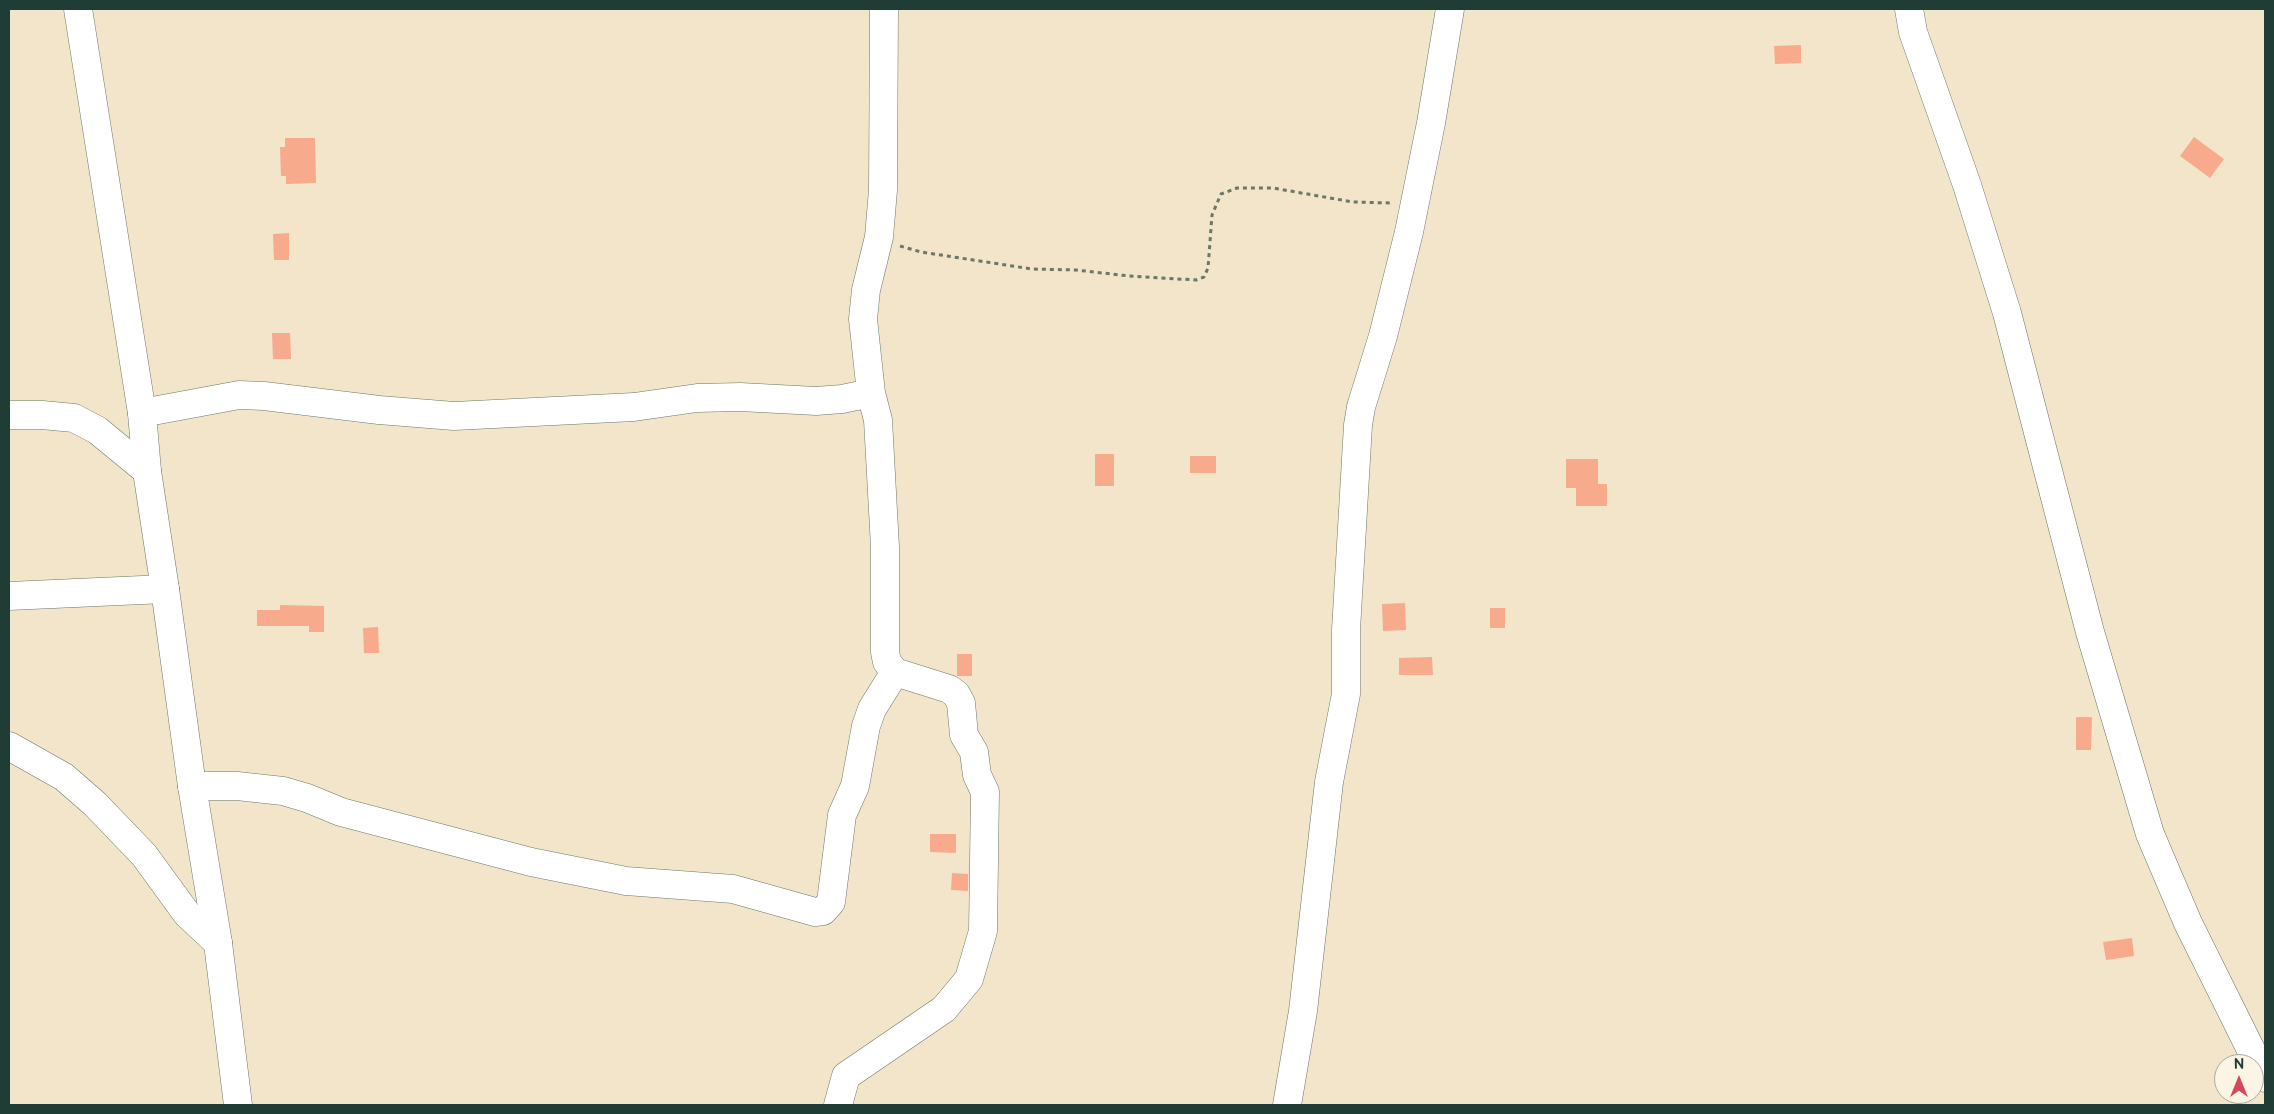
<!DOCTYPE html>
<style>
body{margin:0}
#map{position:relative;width:2274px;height:1114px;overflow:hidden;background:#f2e5c9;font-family:"Balsamiq Sans",sans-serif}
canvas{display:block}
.frame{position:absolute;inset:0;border:10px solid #1f3d34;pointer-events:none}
.north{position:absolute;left:2214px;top:1054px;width:50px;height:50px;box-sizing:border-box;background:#fcf5e5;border:1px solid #a4ab9e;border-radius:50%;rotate:0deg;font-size:14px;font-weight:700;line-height:20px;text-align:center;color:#1f3d34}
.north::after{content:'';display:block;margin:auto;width:18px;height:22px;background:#d1495b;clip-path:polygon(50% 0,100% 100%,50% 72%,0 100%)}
</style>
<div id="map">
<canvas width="2274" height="1114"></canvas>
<div class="frame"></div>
<div class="north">N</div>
</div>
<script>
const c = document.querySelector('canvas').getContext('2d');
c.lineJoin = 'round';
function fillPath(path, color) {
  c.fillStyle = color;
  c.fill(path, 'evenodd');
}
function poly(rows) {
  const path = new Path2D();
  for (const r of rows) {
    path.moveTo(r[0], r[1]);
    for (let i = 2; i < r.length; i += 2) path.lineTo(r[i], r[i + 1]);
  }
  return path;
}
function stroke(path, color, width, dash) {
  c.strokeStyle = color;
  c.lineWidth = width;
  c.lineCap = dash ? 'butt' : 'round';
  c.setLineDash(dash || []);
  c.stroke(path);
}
const building = poly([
 [1801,45,1801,63,1775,64,1774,46],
 [2194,137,2224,159,2210,178,2180,156],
 [285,138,315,138,316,183,286,184,286,176,281,176,280,147,285,147],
 [289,233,289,260,274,260,273,234],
 [272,333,290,333,291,359,273,359],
 [1095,454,1114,454,1114,486,1095,486],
 [1190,456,1216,456,1216,473,1190,473],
 [1566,459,1598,459,1598,484,1607,484,1607,506,1576,506,1576,488,1566,488],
 [1405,603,1406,630,1383,631,1382,604],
 [280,605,324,606,324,632,309,632,309,626,257,626,257,610,280,610],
 [1490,608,1505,608,1505,628,1490,628],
 [378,627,379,653,364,653,363,628],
 [957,654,972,654,972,676,957,676],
 [1432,657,1433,675,1399,675,1399,658],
 [2076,717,2092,717,2091,750,2076,750],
 [930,834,956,834,956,853,930,852],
 [952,873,968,874,968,891,951,890],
 [2132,938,2134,956,2106,960,2103,942]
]);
const path = poly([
 [900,246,921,252,1032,269,1076,270,1129,276,1196,280,1204,277,1208,268,1212,215,1221,194,1237,188,1273,188,1353,202,1392,203]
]);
const minor = poly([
 [1909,9,1913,32,1967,185,2007,313,2090,632,2150,834,2188,923,2265,1078],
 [142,413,239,395,264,396,379,410,454,416,634,407,697,398,740,397,816,401,842,399,871,393],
 [9,415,42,415,74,418,97,430,147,471],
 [9,596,165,589],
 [9,746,64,777,95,804,144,855,187,914,218,943],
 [192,786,237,786,283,791,307,798,341,812,531,862,626,881,733,889,815,912,823,911,831,902,842,815,855,786,866,726,872,709,895,672],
 [838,1105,846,1076,944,1009,969,979,983,931,985,792,977,775,974,752,964,735,961,703,956,694,949,689,895,672,887,662,885,652,885,547,878,420,871,393,863,319,866,290,879,237,883,190,884,9],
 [1287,1105,1303,1011,1329,782,1346,694,1346,630,1358,425,1361,407,1383,336,1409,232,1431,123,1450,9]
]);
const major = poly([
 [78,9,142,413,147,471,165,589,192,786,218,943,238,1105]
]);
fillPath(building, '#f8aa8d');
stroke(minor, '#697868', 29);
stroke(major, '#697868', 29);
stroke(path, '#697868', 3, [4, 4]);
stroke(minor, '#fff', 28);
stroke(major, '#fff', 28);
</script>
